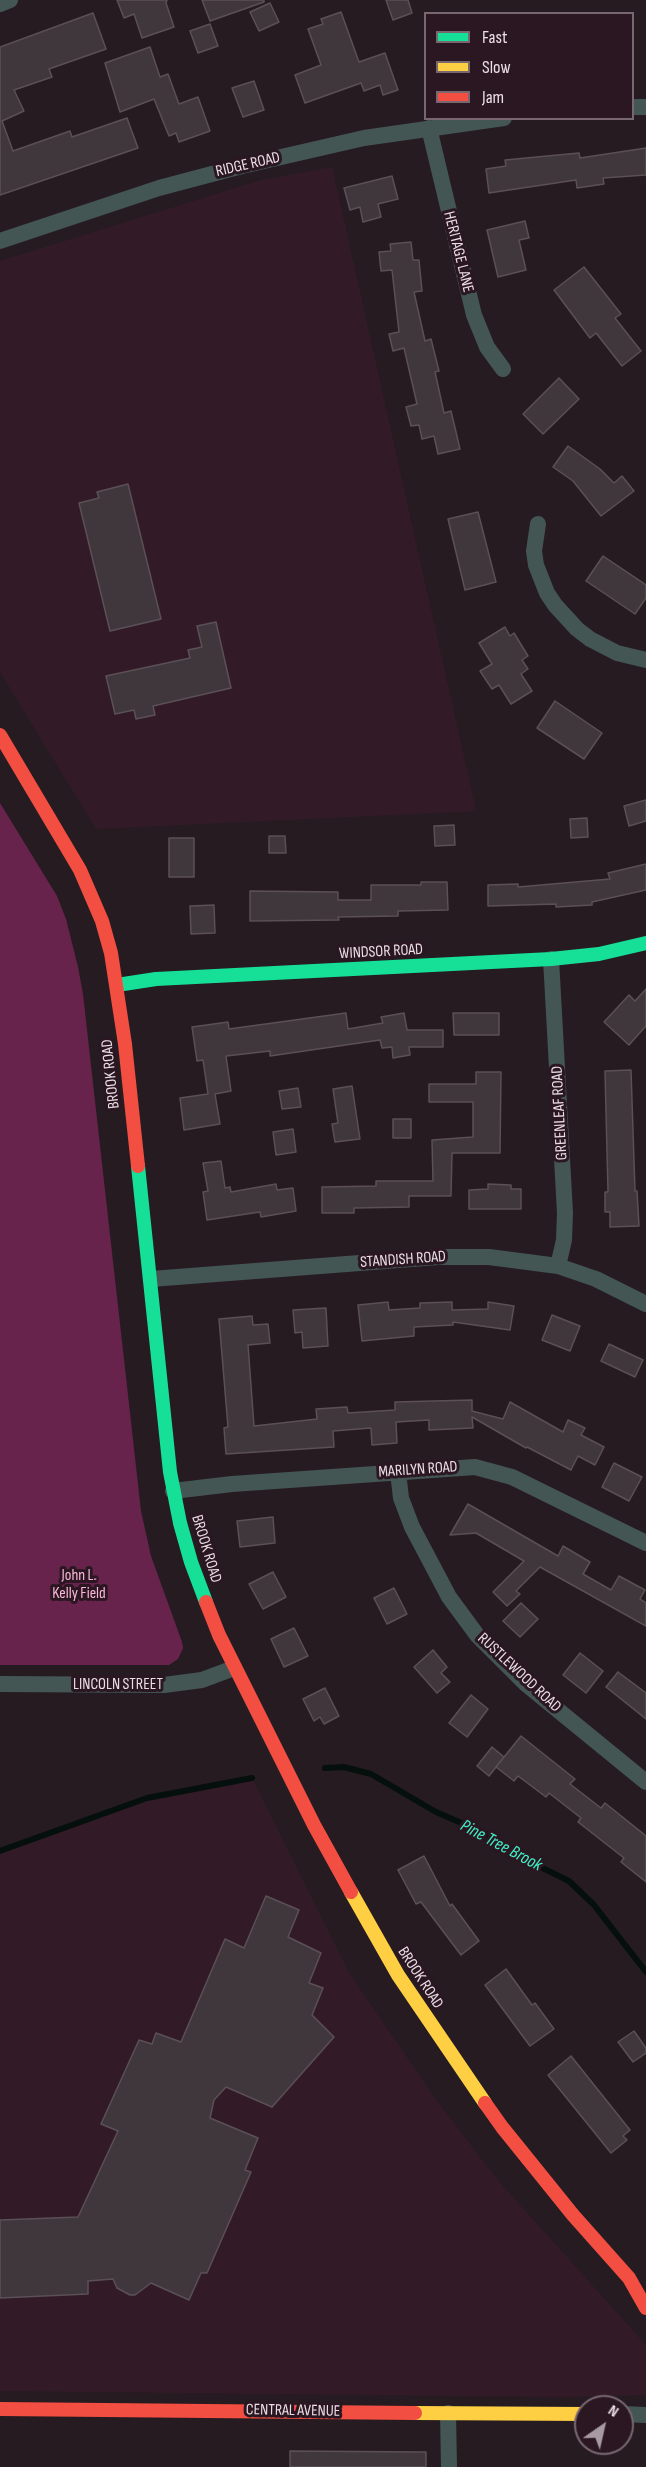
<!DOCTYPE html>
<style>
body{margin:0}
#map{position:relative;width:646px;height:2467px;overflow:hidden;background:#261b21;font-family:"Sofia Sans Condensed",sans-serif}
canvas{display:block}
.legend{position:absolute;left:424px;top:12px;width:210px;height:108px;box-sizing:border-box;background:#2a1721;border:2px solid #78676f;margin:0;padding:8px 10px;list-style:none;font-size:18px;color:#ecdee5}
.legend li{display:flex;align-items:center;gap:12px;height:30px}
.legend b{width:30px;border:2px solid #78676f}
.north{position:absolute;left:574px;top:2395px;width:60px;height:60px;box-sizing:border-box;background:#2a1721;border:2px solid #78676f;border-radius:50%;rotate:34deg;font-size:16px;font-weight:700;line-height:24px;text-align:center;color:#ecdee5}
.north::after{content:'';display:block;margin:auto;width:21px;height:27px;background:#a79aa0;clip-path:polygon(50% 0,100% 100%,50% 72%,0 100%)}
</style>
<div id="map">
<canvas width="646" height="2467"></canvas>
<ul class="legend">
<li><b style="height:8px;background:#16e098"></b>Fast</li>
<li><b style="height:8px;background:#ffcf43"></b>Slow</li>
<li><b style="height:8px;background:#f24e42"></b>Jam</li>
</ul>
<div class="north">N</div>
</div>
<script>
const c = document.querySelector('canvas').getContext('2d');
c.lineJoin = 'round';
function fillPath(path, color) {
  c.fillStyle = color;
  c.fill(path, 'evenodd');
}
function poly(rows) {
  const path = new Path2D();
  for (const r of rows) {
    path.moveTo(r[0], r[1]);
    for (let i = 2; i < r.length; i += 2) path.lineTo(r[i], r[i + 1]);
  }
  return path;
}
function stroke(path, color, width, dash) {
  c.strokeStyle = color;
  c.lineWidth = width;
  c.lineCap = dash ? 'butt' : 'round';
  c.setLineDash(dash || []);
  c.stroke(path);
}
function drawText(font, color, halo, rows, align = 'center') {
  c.font = font + ' "Sofia Sans Condensed",sans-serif';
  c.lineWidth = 6;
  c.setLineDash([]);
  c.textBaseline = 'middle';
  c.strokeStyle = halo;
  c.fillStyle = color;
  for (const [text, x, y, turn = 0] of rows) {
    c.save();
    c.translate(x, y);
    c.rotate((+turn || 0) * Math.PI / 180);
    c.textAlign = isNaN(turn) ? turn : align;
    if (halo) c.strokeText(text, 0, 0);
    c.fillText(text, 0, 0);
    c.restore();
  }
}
const built = poly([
 [332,167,476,811,96,829,0,672,0,261,261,180],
 [252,1778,349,1973,435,2098,496,2178,646,2345,646,2395,565,2397,0,2391,0,1851,147,1798]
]);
const green = poly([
 [0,803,57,896,66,919,78,967,83,994,141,1511,151,1556,182,1642,183,1648,178,1659,169,1665,0,1665]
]);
const stream = poly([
 [325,1768,344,1767,371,1774,436,1812,487,1834,516,1855,569,1881,594,1905,646,1972],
 [0,1851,147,1798,252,1778]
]);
const building = poly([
 [117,0,167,0,166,3,174,27,142,38,134,14,124,18,117,0],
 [202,0,264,0,264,2,210,21,202,0],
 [386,0,408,0,412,13,393,20,386,0],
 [270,3,279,22,259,31,250,12,270,3],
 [341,12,359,62,385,53,398,90,383,95,380,85,364,91,361,83,305,103,295,75,321,65,308,29,323,24,321,19,341,12],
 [93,13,106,49,49,69,52,77,14,90,24,111,2,121,13,151,70,131,72,137,127,118,138,148,0,195,0,47,93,13],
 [210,24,218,46,198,53,190,31,210,24],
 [150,47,160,77,168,74,179,104,198,97,210,131,179,142,176,133,169,136,154,99,120,112,105,63,150,47],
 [254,81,264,110,243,117,232,88,254,81],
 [646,148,646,175,603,178,604,184,577,188,576,180,489,193,486,169,506,166,505,160,579,153,580,158,646,148],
 [392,176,398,199,378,204,381,217,363,222,360,207,350,210,344,188,392,176],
 [525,221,529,238,519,240,526,270,498,277,487,230,525,221],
 [411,242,413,260,419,260,422,291,414,292,425,341,431,339,439,371,435,372,444,413,451,411,460,449,438,454,434,436,422,439,419,425,411,426,406,407,417,404,404,348,393,351,389,334,399,332,392,270,381,271,379,252,391,251,390,244,411,242],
 [584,267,621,314,615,318,641,351,622,366,596,333,590,338,554,290,584,267],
 [559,378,579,399,543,434,523,414,559,378],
 [568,446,600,469,614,483,622,476,634,491,601,516,573,481,553,467,568,446],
 [128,484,161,619,110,631,79,503,99,498,97,492,128,484],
 [478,512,496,582,465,590,448,519,478,512],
 [603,556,646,585,646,598,635,614,586,581,603,556],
 [216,622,231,688,153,706,155,715,136,719,134,710,115,714,106,676,190,658,188,650,202,647,197,626,216,622],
 [505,627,510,636,514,633,528,656,522,660,528,669,521,674,532,691,511,704,499,685,492,689,480,671,492,664,479,643,505,627],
 [555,701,602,733,584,759,537,728,555,701],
 [646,800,646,821,629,826,624,806,646,800],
 [587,818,588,837,571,838,570,819,587,818],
 [454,825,455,845,435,846,434,826,454,825],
 [269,836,285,836,286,853,269,853,269,836],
 [169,838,194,838,194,877,169,877,169,838],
 [646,864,646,890,592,902,592,905,556,907,556,904,488,906,488,885,518,884,518,887,610,879,608,873,646,864],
 [421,882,447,882,448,910,398,911,398,916,338,917,339,920,250,921,250,891,338,892,338,900,371,900,371,885,421,885,421,882],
 [214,905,215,933,191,934,190,906,214,905],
 [646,989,646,1026,629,1045,604,1022,629,995,635,1001,646,989],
 [346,1013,348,1029,383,1023,381,1017,404,1013,407,1030,443,1030,443,1047,409,1047,410,1055,393,1058,392,1047,382,1048,380,1040,270,1056,270,1051,226,1056,231,1091,215,1094,220,1124,184,1130,180,1098,208,1094,203,1060,197,1061,192,1027,228,1022,229,1029,346,1013],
 [453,1013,499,1013,499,1035,454,1035,453,1013],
 [631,1070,635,1191,637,1191,639,1226,610,1227,610,1212,605,1212,605,1192,608,1192,605,1071,631,1070],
 [476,1072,501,1072,500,1153,452,1153,451,1196,409,1196,409,1207,354,1208,354,1213,322,1213,322,1187,376,1186,376,1181,433,1181,432,1140,473,1137,473,1102,429,1102,429,1084,476,1084,476,1072],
 [352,1086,360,1139,335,1142,332,1124,338,1123,333,1089,352,1086],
 [298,1088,301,1107,282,1109,279,1091,298,1088],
 [393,1119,411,1119,411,1138,393,1138,393,1119],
 [293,1129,296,1152,276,1155,273,1132,293,1129],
 [221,1161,225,1188,230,1187,231,1192,276,1184,277,1190,293,1188,296,1211,261,1217,260,1212,207,1220,203,1192,208,1191,203,1163,221,1161],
 [488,1184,511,1185,511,1189,521,1189,521,1209,469,1209,469,1190,488,1189,488,1184],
 [388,1302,389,1310,420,1308,420,1303,452,1302,452,1310,488,1309,488,1302,514,1306,510,1330,453,1322,453,1325,414,1327,414,1336,362,1341,358,1305,388,1302],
 [326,1308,328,1346,303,1348,302,1332,295,1333,293,1310,326,1308],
 [552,1315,580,1326,570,1351,542,1340,552,1315],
 [252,1316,253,1325,268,1324,270,1343,248,1345,254,1426,317,1419,316,1409,347,1407,348,1413,395,1410,395,1402,472,1400,472,1411,503,1419,510,1402,563,1432,568,1420,585,1428,581,1435,604,1447,595,1465,578,1456,571,1470,527,1447,526,1448,472,1417,473,1428,429,1430,429,1420,396,1422,397,1443,372,1445,371,1428,333,1431,334,1447,226,1454,224,1428,228,1427,219,1319,252,1316],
 [609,1344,643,1360,635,1377,601,1361,609,1344],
 [614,1463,642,1477,629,1501,602,1487,614,1463],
 [468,1504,558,1556,563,1546,590,1562,583,1574,611,1590,619,1576,645,1590,640,1599,646,1603,646,1626,540,1567,516,1591,520,1594,507,1606,493,1592,524,1561,476,1533,450,1535,468,1504],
 [273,1517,275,1543,240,1547,237,1521,273,1517],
 [273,1572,286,1597,263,1609,249,1584,273,1572],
 [394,1588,407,1614,387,1624,374,1598,394,1588],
 [521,1603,538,1619,520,1637,503,1621,521,1603],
 [294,1628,308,1656,284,1667,271,1639,294,1628],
 [433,1650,447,1667,441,1673,450,1682,437,1693,414,1667,433,1650],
 [580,1653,603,1671,586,1693,563,1675,580,1653],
 [618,1672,646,1693,646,1719,606,1687,618,1672],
 [325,1688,339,1716,324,1724,320,1717,314,1721,303,1699,325,1688],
 [471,1695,488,1709,467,1737,449,1723,471,1695],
 [521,1736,575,1779,570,1784,601,1808,605,1803,646,1836,646,1882,621,1862,624,1858,578,1822,581,1818,549,1793,546,1797,518,1776,514,1781,496,1767,521,1736],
 [492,1747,504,1757,489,1776,477,1766,492,1747],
 [424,1856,450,1906,452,1904,479,1941,461,1955,421,1902,416,1904,398,1870,424,1856],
 [266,1896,299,1910,288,1937,321,1953,309,1983,323,1988,312,2015,334,2037,272,2107,226,2087,214,2100,210,2118,258,2138,245,2170,251,2172,207,2273,201,2273,189,2300,151,2283,135,2295,130,2295,117,2288,113,2279,88,2281,88,2294,0,2298,0,2220,78,2217,118,2131,101,2124,139,2040,152,2044,156,2033,181,2042,225,1939,244,1948,266,1896],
 [506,1969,532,2005,535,2003,554,2029,530,2046,485,1985,506,1969],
 [634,2031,646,2048,646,2053,633,2062,618,2042,634,2031],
 [571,2056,630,2130,623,2136,627,2140,611,2153,548,2075,571,2056],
 [290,2451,426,2452,426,2467,290,2467,290,2451]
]);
const street = poly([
 [0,4,10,0],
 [632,107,646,107],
 [429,128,474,315,487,347,503,369],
 [0,241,159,188,242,166,364,138,504,118],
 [538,524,534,551,536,565,547,593,555,605,577,629,590,639,617,653,646,660],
 [551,959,565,1213,564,1240,558,1266],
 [151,1279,438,1257,489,1257,558,1266,596,1279,646,1304],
 [398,1472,401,1498,412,1527,449,1597,477,1635,526,1684,646,1782],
 [173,1491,232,1484,475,1467,512,1477,646,1543],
 [0,1684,164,1685,202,1680,234,1668],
 [448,2413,449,2467],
 [622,2414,646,2415]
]);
const fast = poly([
 [117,985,156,979,551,959,599,954,646,943],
 [138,1166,170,1472,180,1523,191,1562,206,1602]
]);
const slow = poly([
 [351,1892,398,1975,485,2103],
 [415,2413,586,2414]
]);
const jam = poly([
 [0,735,80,870,102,921,111,953,125,1044,138,1166],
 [206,1602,219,1635,314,1825,351,1892],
 [485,2103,502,2127,573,2215,629,2278,646,2308],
 [0,2409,415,2413]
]);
const streetNames = [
 ["RIDGE ROAD",248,165,-13],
 ["HERITAGE LANE",458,252,76],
 ["WINDSOR ROAD",381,952,-3],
 ["BROOK ROAD",111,1074,-96],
 ["GREENLEAF ROAD",560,1113,-93],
 ["STANDISH ROAD",403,1260,-4],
 ["MARILYN ROAD",418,1470,-4],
 ["BROOK ROAD",206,1549,73],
 ["RUSTLEWOOD ROAD",519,1673,43],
 ["LINCOLN STREET",118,1685],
 ["BROOK ROAD",420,1978,57],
 ["CENTRAL AVENUE",293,2411,1]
];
const parkNames = [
 ["John L.",79,1576],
 ["Kelly Field",79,1594]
];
const waterNames = [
 ["Pine Tree Brook",501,1846,28]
];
fillPath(built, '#321b27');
fillPath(green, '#67234c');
stroke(stream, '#05100d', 6);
fillPath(building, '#40373c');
stroke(building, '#5a5055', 1.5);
stroke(street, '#445654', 16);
stroke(fast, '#16e098', 14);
stroke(slow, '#ffcf43', 14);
stroke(jam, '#f24e42', 14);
drawText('16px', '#ecdee5', '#2a1721', streetNames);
drawText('16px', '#fbb6da', '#2a1721', parkNames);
drawText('italic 18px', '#40f2c7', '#2a1721', waterNames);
</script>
